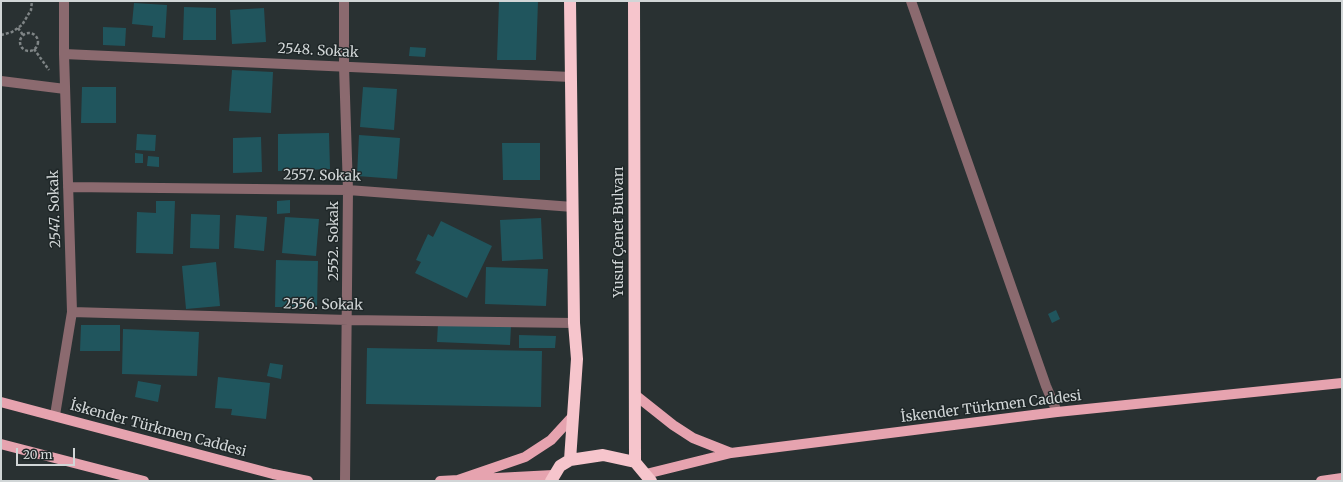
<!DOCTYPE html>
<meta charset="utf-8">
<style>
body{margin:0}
#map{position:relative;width:1343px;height:482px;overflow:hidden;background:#293132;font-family:Merriweather,serif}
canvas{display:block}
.frame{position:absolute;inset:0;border:2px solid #d1d6d7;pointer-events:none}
.scale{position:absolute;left:16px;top:448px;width:59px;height:18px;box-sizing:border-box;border:2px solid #d1d6d7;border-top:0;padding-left:5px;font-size:12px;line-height:14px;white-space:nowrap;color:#d1d6d7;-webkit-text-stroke:3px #1f2728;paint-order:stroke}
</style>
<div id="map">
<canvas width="1343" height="482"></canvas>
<div class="frame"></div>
<div class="scale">20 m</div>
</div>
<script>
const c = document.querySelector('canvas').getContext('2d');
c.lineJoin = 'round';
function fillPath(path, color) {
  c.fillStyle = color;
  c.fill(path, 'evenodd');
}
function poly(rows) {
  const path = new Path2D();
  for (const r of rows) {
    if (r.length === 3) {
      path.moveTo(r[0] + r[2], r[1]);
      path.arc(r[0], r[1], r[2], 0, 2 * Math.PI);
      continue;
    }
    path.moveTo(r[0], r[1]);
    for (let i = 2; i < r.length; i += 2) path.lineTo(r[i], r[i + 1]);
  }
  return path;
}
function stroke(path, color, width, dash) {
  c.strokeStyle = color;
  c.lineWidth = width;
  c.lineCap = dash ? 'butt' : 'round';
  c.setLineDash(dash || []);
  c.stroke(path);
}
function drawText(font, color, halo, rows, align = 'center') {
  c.font = font + ' Merriweather,serif';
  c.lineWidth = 3;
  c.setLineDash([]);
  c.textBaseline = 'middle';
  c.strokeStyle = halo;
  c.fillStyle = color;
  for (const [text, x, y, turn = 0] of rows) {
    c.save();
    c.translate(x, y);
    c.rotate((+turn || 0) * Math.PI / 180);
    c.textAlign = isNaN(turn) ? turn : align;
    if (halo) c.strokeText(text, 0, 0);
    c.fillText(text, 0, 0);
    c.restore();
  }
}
const building = poly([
 [499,1,538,1,536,60,497,60],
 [134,3,167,5,165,38,152,37,153,26,132,24],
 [184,7,216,8,216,40,183,40],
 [264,8,266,42,232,44,230,10],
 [103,27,126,28,125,46,103,45],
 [410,47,426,48,425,57,409,56],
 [232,70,273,72,271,113,229,111],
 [82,87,116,87,116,123,81,123],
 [363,87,397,89,394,130,360,127],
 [329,133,330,169,278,171,278,134],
 [137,134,156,135,155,151,136,150],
 [359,135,400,138,397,179,357,176],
 [261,137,262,172,233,173,233,138],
 [502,143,540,143,540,180,503,180],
 [135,153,143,154,143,163,135,163],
 [148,156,159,157,159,167,147,166],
 [290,200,290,213,277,214,277,201],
 [156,201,175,201,173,254,136,253,137,212,156,213],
 [191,214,220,215,219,249,190,248],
 [236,215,267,217,264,251,234,248],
 [285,217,319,219,316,256,282,253],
 [541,218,543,259,502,261,500,220],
 [441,221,492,246,467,298,415,273,421,262,416,260,428,234,433,237],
 [276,260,318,261,317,307,275,307],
 [216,262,220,306,186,309,182,266],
 [486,267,548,269,546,306,485,304],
 [1056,310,1060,319,1052,323,1048,314],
 [438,324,511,326,510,345,437,342],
 [81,325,120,325,120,351,80,351],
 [123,329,199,332,197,376,122,374],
 [519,335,556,336,555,348,519,348],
 [367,348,542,351,541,407,366,404],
 [270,363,283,365,281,379,267,376],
 [218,377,270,383,266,419,231,415,232,409,215,408],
 [138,381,161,385,158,402,135,397]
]);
const path = poly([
 [18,28,23,35],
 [29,42,9],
 [1,35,12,32,22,25,31,10,32,1],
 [34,49,49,70]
]);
const minor = poly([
 [344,1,344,66,348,190,345,481],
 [911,1,1046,386,1057,412],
 [64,54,571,77],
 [1,81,65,89],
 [68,187,348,190,573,207],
 [72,312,348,320,574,323],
 [55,415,72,312,64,54,64,1]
]);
const major = poly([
 [634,394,673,425,693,438,731,453],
 [1,402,273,474,308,481],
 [1,444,144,481],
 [646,474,731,453,1057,412,1342,383],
 [458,480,525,457,551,440,574,415],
 [440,481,553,475],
 [1321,481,1342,478]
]);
const highway = poly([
 [634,1,635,462],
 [570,460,577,359,574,323,570,1],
 [551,481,560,466,570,460,603,455,635,462,651,481]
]);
const streetNames = [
 ["2548. Sokak",318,51,3],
 ["2557. Sokak",322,176,1],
 ["2547. Sokak",55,209,-92],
 ["Yusuf Çenet Bulvarı",619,232,-90],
 ["2552. Sokak",334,241,-90],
 ["2556. Sokak",323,305,1],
 ["İskender Türkmen Caddesi",991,407,-7],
 ["İskender Türkmen Caddesi",158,429,15]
];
fillPath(building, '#20555d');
stroke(path, '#7e8485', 2.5, [3, 2]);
stroke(minor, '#8b6a6f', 10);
stroke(major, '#e6a3af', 10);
stroke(highway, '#f6c5cc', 12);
drawText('14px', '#d1d6d7', '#1f2728', streetNames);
</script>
